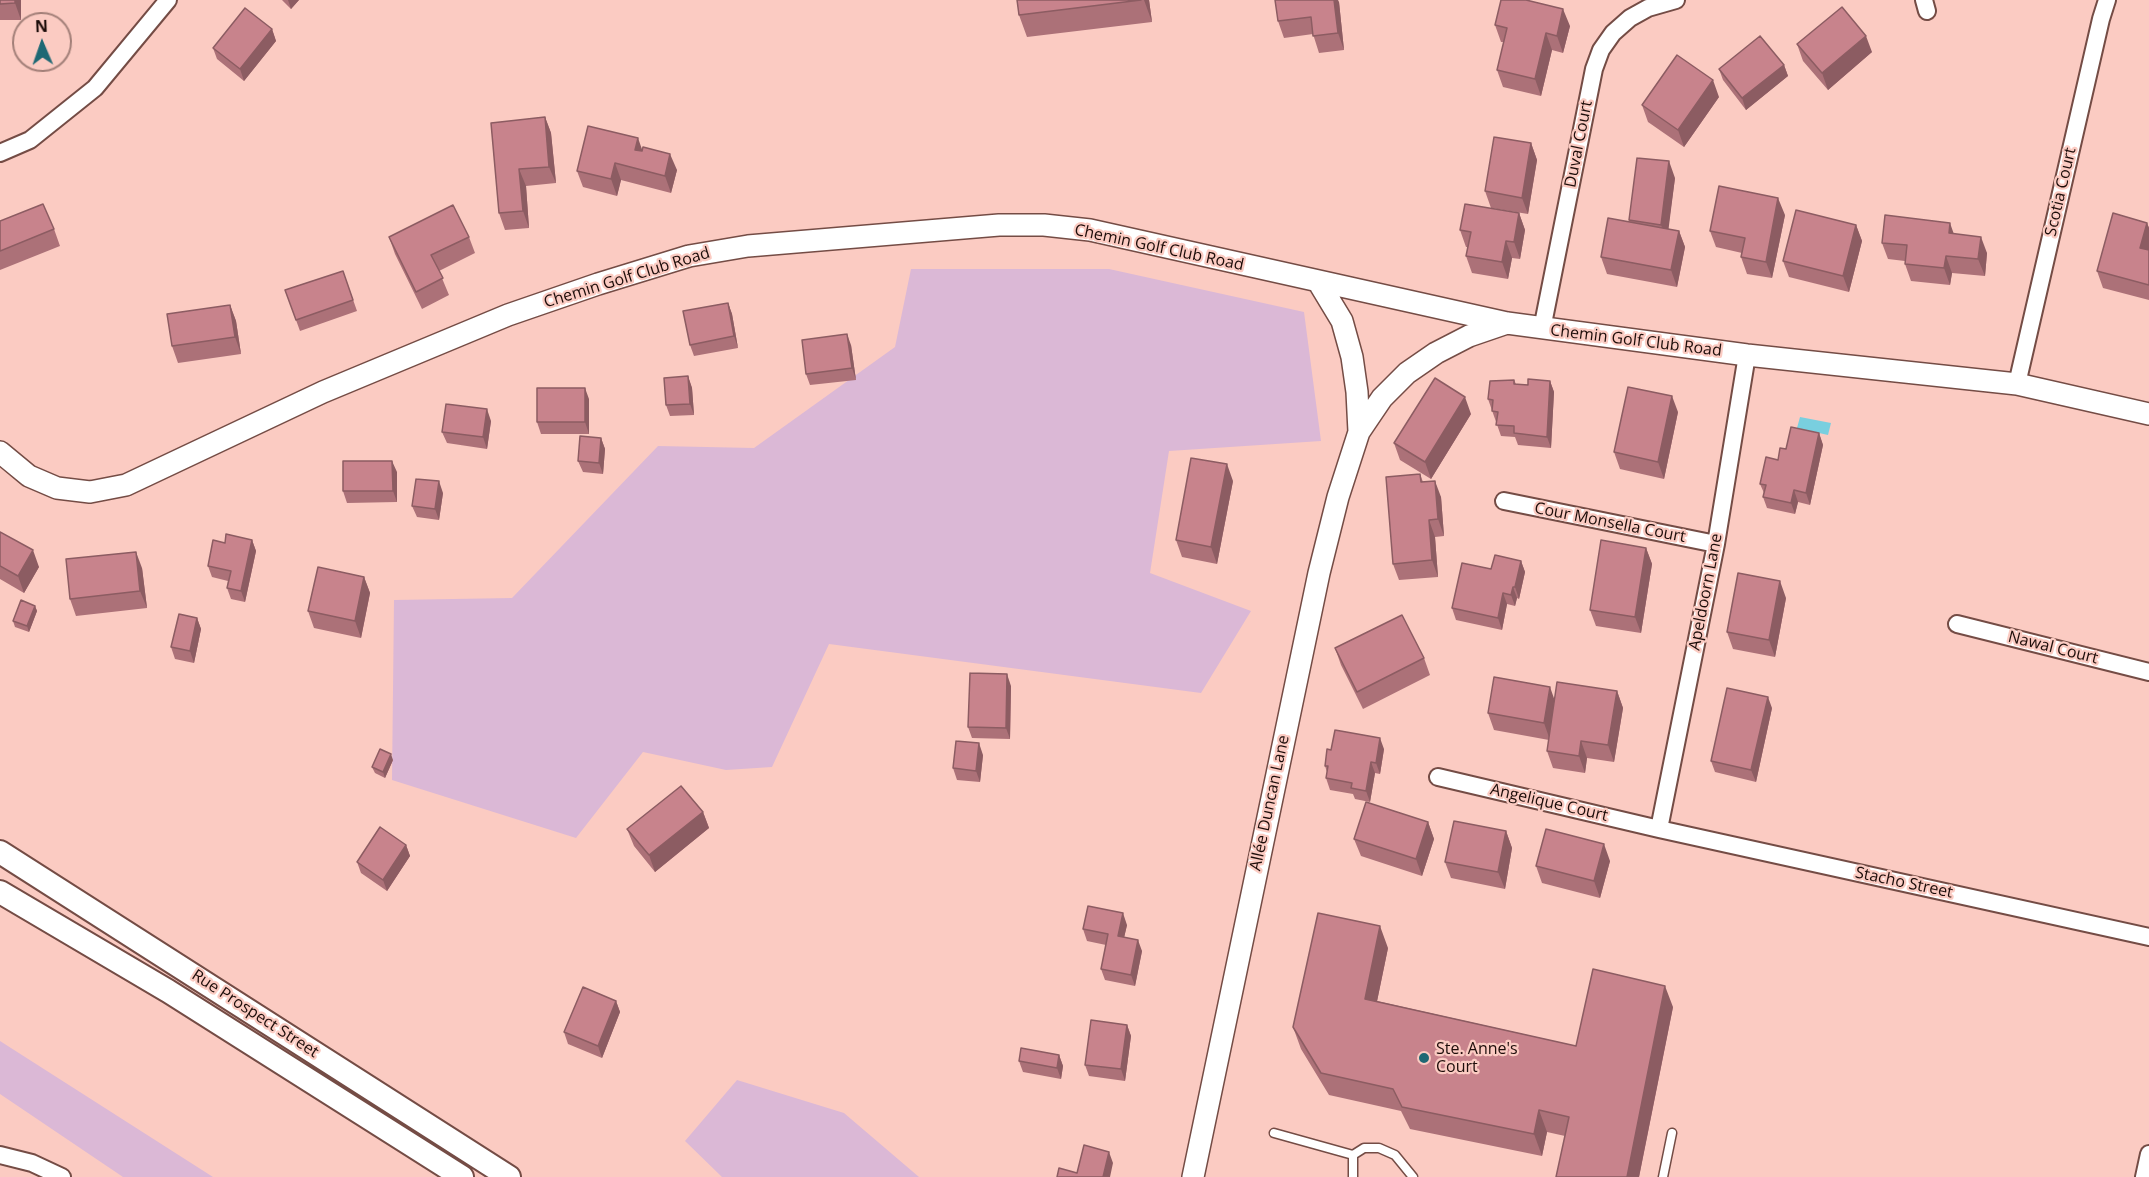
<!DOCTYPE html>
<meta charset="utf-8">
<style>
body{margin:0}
#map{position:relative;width:2149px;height:1177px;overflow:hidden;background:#fbcbc2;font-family:"Open Sans",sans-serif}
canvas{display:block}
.north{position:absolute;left:12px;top:12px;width:60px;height:60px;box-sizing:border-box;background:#fbcbc2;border:2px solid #a27f78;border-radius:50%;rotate:358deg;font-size:16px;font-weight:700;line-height:24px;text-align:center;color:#1d0d0a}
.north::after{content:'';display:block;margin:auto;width:21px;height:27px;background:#1e6874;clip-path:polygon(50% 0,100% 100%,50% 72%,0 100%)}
</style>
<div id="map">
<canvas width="2149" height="1177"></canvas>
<div class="north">N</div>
</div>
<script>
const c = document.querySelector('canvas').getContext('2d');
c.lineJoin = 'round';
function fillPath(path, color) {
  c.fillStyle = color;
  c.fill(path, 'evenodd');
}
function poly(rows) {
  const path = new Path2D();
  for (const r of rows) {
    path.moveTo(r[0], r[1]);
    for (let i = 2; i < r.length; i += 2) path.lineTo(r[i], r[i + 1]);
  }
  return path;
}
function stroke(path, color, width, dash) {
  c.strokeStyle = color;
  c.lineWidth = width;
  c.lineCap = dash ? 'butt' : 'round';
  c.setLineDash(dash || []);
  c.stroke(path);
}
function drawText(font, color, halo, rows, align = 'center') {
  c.font = font + ' "Open Sans",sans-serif';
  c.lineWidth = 4.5;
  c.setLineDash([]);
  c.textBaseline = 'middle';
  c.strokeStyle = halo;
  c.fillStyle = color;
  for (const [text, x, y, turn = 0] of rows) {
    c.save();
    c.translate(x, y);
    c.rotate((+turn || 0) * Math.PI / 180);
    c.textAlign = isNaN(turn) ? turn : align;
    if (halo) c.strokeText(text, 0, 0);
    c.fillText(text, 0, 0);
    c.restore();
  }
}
const green = poly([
 [911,269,1109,269,1304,312,1321,441,1169,451,1150,573,1251,611,1201,693,829,644,772,767,726,770,643,752,576,838,392,780,394,600,512,598,658,446,754,448,895,347],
 [0,1041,213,1177,123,1177,0,1094],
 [737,1080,844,1113,919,1177,722,1177,685,1141]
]);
const water = poly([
 [1800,417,1831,423,1828,435,1797,428]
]);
const service = poly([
 [1274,1133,1353,1155,1353,1177],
 [1353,1155,1364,1148,1379,1148,1395,1155,1413,1177],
 [1663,1177,1672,1133]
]);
const minor = poly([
 [1924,0,1927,11],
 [0,153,30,140,95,88,168,0],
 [1542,329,1594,69,1601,50,1613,33,1630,18,1648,8,1676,0],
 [2017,384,2101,19,2107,0],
 [1504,501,1716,544],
 [1957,624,2149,672],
 [1438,777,1659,829,2149,937],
 [1659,829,1716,544,1747,355],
 [0,1155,32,1163,62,1177],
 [2144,1177,2149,1154]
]);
const tertiary = poly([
 [1319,283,1342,321,1352,357,1357,392,1359,432],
 [0,452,29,476,57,488,90,492,126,485,323,392,508,315,598,284,689,256,748,246,999,225,1044,225,1090,230,1507,323,1747,355,2017,384,2149,414],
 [1193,1177,1319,573,1338,497,1359,432,1382,398,1407,373,1436,353,1469,336,1507,323]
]);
const secondary = poly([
 [0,852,509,1177],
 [0,892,168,991,462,1177]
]);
const wall = poly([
 [0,0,21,0,21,20,0,20],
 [282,0,299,0,291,9],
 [1017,0,1149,0,1152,22,1027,37,1019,15],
 [1339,2,1344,50,1319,53,1313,34,1284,38,1278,21],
 [1495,25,1570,26,1563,53,1552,50,1541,96,1503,87,1497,70,1504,42,1501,42],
 [272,29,276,41,244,81,217,59,213,48],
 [1797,44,1872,52,1828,90,1803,61],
 [1784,65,1788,76,1746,110,1723,80,1719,69],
 [1719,97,1684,147,1648,122,1642,105],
 [545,117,551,133,556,183,526,186,529,228,505,230,499,213,491,123],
 [1531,143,1537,160,1528,214,1491,208,1485,191],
 [642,150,677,170,671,193,621,180,617,196,583,187,577,171],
 [1675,178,1668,229,1679,231,1685,247,1677,287,1607,274,1601,257,1629,222,1629,220],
 [1519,213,1525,230,1520,259,1512,258,1508,279,1472,273,1466,256,1468,247,1466,247,1460,230],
 [1785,215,1772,278,1747,274,1741,257,1742,253,1716,247,1710,231],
 [0,221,54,229,60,246,0,270],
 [2147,223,2149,228,2149,300,2103,288,2097,271],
 [1856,225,1862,241,1849,292,1789,277,1783,261],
 [1954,234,1987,253,1985,276,1952,273,1950,285,1911,281,1905,264,1905,261,1888,259,1882,243],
 [389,237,469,237,475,253,439,271,449,295,422,309,395,254],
 [343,271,357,311,300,331,285,290],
 [728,303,732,314,738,348,694,356,690,345],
 [230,305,236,321,241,354,178,363,172,346],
 [851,345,856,380,810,385,806,374],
 [688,376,692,388,694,415,670,416,666,405],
 [1514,380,1516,384,1528,385,1550,381,1554,392,1551,448,1518,445,1515,437,1501,436,1488,399],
 [589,399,589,434,541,434,537,422],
 [1678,412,1664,479,1620,469,1614,452],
 [1471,414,1431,479,1400,460,1394,443],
 [491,421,487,449,447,443,442,432],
 [1819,433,1823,445,1810,505,1798,502,1795,514,1767,508,1763,497,1764,493,1760,484,1786,449],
 [601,438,605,449,603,474,583,472,578,461],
 [397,472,397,502,347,503,343,491],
 [1420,474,1423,482,1441,497,1444,536,1435,537,1438,577,1399,580,1393,564],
 [1233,481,1217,564,1182,557,1176,540],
 [443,493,439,520,417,517,412,506],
 [0,532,39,567,24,593,0,579],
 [252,540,256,551,245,602,231,599,227,588,228,581,212,577,208,566,225,543],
 [1646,548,1652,564,1641,633,1596,626,1590,610],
 [1521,561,1525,572,1519,599,1517,598,1515,606,1507,604,1502,630,1456,620,1452,608,1491,569],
 [142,568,147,608,76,616,70,599],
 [364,577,370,593,361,638,314,628,308,611],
 [1786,598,1775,657,1733,649,1727,632],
 [35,606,37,611,29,632,15,627,13,621],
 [197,618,201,629,194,663,175,659,171,647],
 [1335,648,1424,658,1430,675,1363,709,1341,665],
 [1011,686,1010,739,972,738,968,727],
 [1617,691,1623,708,1614,762,1587,758,1585,773,1553,768,1547,751,1549,740,1494,730,1488,713,1555,700],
 [1772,708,1756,782,1715,772,1711,761],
 [1384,749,1380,774,1375,773,1370,802,1355,799,1353,794,1330,790,1326,778,1327,772,1325,766,1331,750],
 [983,755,980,782,957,780,953,768],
 [393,760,385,778,375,773,372,767],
 [703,812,709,828,655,872,634,846,627,829],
 [1428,822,1434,839,1422,876,1361,856,1354,839],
 [1506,831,1512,848,1505,889,1451,878,1445,862],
 [406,845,410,856,387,891,361,873,357,862],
 [1610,861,1600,898,1542,883,1536,866],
 [1127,925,1124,937,1142,951,1135,986,1105,980,1101,969,1106,945,1087,941,1083,929],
 [1388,948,1377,1001,1576,1046,1673,1007,1639,1177,1556,1177,1565,1136,1547,1132,1542,1156,1410,1129,1401,1111,1329,1095,1301,1049,1293,1027],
 [616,1001,620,1012,602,1058,568,1044,564,1032],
 [1127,1025,1131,1036,1125,1081,1089,1076,1085,1065],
 [1059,1055,1063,1066,1061,1079,1023,1072,1019,1061]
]);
const shadedWall = poly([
 [15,0,21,0,21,20,15,3],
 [288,0,299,0,291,9],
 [1144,0,1149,0,1152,22],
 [1334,0,1338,0,1339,2,1344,50,1338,33],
 [1563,9,1570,26,1563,53,1557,36],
 [272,29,276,41,244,81,240,69],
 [1546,33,1552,50,1541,96,1535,79],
 [1866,36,1872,52,1828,90,1822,73],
 [1784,65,1788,76,1746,110,1742,98],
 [1713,80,1719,97,1684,147,1678,130],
 [545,117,551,133,556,183,549,167],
 [638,138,644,155,635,150],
 [1531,143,1537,160,1528,214,1522,198],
 [670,154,677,170,671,193,665,176],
 [1669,161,1675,178,1667,241,1661,225],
 [615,163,621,180,617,196,611,179],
 [519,169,526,186,529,228,523,211],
 [1778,198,1785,215,1772,278,1766,262],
 [1519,213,1525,230,1520,259,1514,242],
 [1950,223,1956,240,1949,233],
 [2147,223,2149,228,2149,255,2140,248],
 [1856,225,1862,241,1849,292,1843,276],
 [1679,231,1685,247,1677,287,1671,270],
 [1981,237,1987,253,1985,276,1978,259],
 [1506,241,1512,258,1508,279,1502,262],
 [1946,256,1952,273,1950,285,1944,268],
 [728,303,732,314,738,348,734,336],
 [230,305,236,321,241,354,235,337],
 [847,334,851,345,856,380,852,368],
 [688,376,692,388,694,415,690,404],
 [1550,381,1554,392,1551,448,1547,437],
 [585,388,589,399,589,434,585,422],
 [1672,396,1678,412,1664,479,1658,462],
 [1465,397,1471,414,1431,479,1425,462],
 [487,409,491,421,487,449,483,437],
 [1819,433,1823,445,1810,505,1806,493],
 [601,438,605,449,603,474,599,463],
 [392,461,397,472,397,502,393,491],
 [1227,464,1233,481,1217,564,1211,547],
 [439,481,443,493,439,520,435,509],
 [1435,481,1441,497,1444,536,1438,519],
 [1794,490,1798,502,1795,514,1791,503],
 [1429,520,1435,537,1438,577,1432,560],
 [252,540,256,551,245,602,241,591],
 [1646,548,1652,564,1641,633,1635,617],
 [33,550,39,567,24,593,18,576],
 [136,552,142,568,147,608,140,591],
 [1521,561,1525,572,1519,599,1515,587],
 [364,577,370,593,361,638,355,621],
 [1780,581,1786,598,1775,657,1769,640],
 [1513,587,1517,598,1515,606,1511,595],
 [1503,593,1507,604,1502,630,1498,618],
 [35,606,37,611,29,632,27,626],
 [197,618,201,629,194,663,190,651],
 [1007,674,1011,686,1010,739,1006,728],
 [1550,687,1556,704,1550,740,1544,723],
 [1617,691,1623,708,1614,762,1608,745],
 [1768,697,1772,708,1756,782,1751,770],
 [1380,738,1384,749,1380,774,1376,763],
 [1581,741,1587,758,1585,773,1579,756],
 [979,743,983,755,980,782,976,771],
 [391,754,393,760,385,778,383,772],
 [1371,762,1375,773,1370,802,1366,791],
 [703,812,709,828,655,872,649,855],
 [1428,822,1434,839,1422,876,1416,859],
 [1506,831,1512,848,1505,889,1498,872],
 [1604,844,1610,861,1600,898,1594,881],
 [406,845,410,856,387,891,383,880],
 [1123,913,1127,925,1122,947,1118,936],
 [1380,926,1388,948,1373,1021,1365,999],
 [1138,940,1142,951,1135,986,1131,975],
 [1665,986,1673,1007,1639,1177,1627,1177],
 [616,1001,620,1012,602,1058,598,1046],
 [1127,1025,1131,1036,1125,1081,1121,1069],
 [1059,1055,1063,1066,1061,1079,1057,1068],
 [1539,1110,1547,1132,1542,1156,1534,1134],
 [1109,1152,1113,1163,1110,1177,1103,1177]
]);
const building = poly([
 [0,0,15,0,15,3,0,4,0,0],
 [1017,0,1141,0,1019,15,1017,0],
 [1275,0,1334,0,1338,33,1313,36,1311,17,1278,21,1275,0],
 [1501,0,1526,0,1563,9,1557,36,1546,33,1535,79,1497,70,1507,28,1495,25,1501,0],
 [1842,7,1866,36,1822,73,1797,44,1842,7],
 [245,8,272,29,240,69,213,48,245,8],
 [1760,36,1784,65,1742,98,1719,69,1760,36],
 [1677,55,1713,80,1678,130,1642,105,1677,55],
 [545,117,549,167,519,169,523,211,499,213,491,123,545,117],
 [588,126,638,138,635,150,642,151,643,147,670,154,665,176,615,163,611,179,577,171,588,126],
 [1494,137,1531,143,1522,198,1485,191,1494,137],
 [1637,158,1669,161,1661,225,1629,220,1637,158],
 [1719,186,1778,198,1766,262,1741,257,1745,238,1710,231,1719,186],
 [43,204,54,229,0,251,0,221,43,204],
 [1465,204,1519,213,1514,242,1506,241,1502,262,1466,256,1471,232,1460,230,1465,204],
 [453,205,469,237,431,255,443,278,416,292,389,237,453,205],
 [1796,210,1856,225,1843,276,1783,261,1796,210],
 [2113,213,2147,223,2140,248,2149,250,2149,285,2097,271,2113,213],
 [1885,215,1950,223,1949,233,1981,237,1978,259,1946,256,1944,268,1905,264,1907,245,1882,243,1885,215],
 [1608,218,1679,231,1671,270,1601,257,1608,218],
 [343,271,353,300,296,320,285,290,343,271],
 [728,303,734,336,690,345,683,311,728,303],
 [230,305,235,337,172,346,167,314,230,305],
 [847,334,852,368,806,374,802,340,847,334],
 [688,376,690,404,666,405,664,378,688,376],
 [1435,378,1465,397,1425,462,1394,443,1435,378],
 [1528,379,1550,381,1547,437,1514,433,1514,426,1496,425,1498,412,1492,411,1493,400,1488,399,1490,381,1514,380,1514,384,1528,385,1528,379],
 [1628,387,1672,396,1658,462,1614,452,1628,387],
 [537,388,585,388,585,422,537,422,537,388],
 [446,404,487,409,483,437,442,432,446,404],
 [1791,427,1819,433,1806,493,1794,490,1791,503,1763,497,1766,485,1760,484,1766,457,1778,460,1780,448,1786,449,1791,427],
 [580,436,601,438,599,463,578,461,580,436],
 [1191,458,1227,464,1211,547,1176,540,1191,458],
 [343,461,392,461,393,491,343,491,343,461],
 [1420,474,1421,482,1435,481,1438,519,1429,520,1432,560,1393,564,1386,477,1420,474],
 [416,479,439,481,435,509,412,506,416,479],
 [0,532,33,550,18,576,0,566,0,532],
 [226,534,252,540,241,591,227,588,231,571,208,566,213,540,225,543,226,534],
 [1601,540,1646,548,1635,617,1590,610,1601,540],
 [136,552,140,591,70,599,66,559,136,552],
 [1495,555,1521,561,1515,587,1513,587,1511,595,1503,593,1498,618,1452,608,1462,563,1491,569,1495,555],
 [318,567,364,577,355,621,308,611,318,567],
 [1738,573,1780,581,1769,640,1727,632,1738,573],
 [21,600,35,606,27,626,13,621,21,600],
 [179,614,197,618,190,651,171,647,179,614],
 [1402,615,1424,658,1357,692,1335,648,1402,615],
 [970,673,1007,674,1006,728,968,727,970,673],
 [1494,677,1550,687,1544,723,1488,713,1494,677],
 [1557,682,1617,691,1608,745,1581,741,1579,756,1547,751,1557,682],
 [1727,688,1768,697,1751,770,1711,761,1727,688],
 [1335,730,1380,738,1376,763,1371,762,1366,791,1351,788,1352,783,1326,778,1328,766,1325,766,1327,749,1331,750,1335,730],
 [956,741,979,743,976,771,953,768,956,741],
 [380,749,391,754,383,772,372,767,380,749],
 [681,786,703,812,649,855,627,829,681,786],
 [1366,802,1428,822,1416,859,1354,839,1366,802],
 [1454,821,1506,831,1498,872,1445,862,1454,821],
 [380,827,406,845,383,880,357,862,380,827],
 [1546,829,1604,844,1594,881,1536,866,1546,829],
 [1088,906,1123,913,1118,936,1138,940,1131,975,1101,969,1108,934,1083,929,1088,906],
 [1318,913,1380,926,1365,999,1576,1046,1593,969,1665,986,1627,1177,1556,1177,1569,1117,1539,1110,1534,1134,1402,1107,1393,1089,1321,1073,1293,1027,1318,913],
 [583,987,616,1001,598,1046,564,1032,583,987],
 [1091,1020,1127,1025,1121,1069,1085,1065,1091,1020],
 [1021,1048,1059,1055,1057,1068,1019,1061,1021,1048],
 [1084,1145,1109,1152,1103,1177,1057,1177,1059,1168,1077,1173,1084,1145]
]);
const markers = [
 [1424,1058,6,"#1e6874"]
];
const streetNames = [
 ["Duval Court",1579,144,-79],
 ["Scotia Court",2061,192,-77],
 ["Chemin Golf Club Road",1159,248,12],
 ["Chemin Golf Club Road",627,278,-17],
 ["Chemin Golf Club Road",1636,341,7],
 ["Cour Monsella Court",1610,523,11],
 ["Apeldoorn Lane",1706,592,-79],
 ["Nawal Court",2053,648,14],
 ["Allée Duncan Lane",1270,803,-78],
 ["Angelique Court",1549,803,13],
 ["Stacho Street",1904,883,12],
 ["Rue Prospect Street",255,1014,33]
];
const poiNames = [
 ["Ste. Anne's",1436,1049],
 ["Court",1436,1067]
];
fillPath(green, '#dbb8d6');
fillPath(water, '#79cfdf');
stroke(service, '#744c45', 11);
stroke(minor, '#744c45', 20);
stroke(tertiary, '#744c45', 24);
stroke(secondary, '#744c45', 26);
stroke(service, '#fff', 8);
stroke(minor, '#fff', 16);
stroke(tertiary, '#fff', 21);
stroke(secondary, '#fff', 22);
fillPath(wall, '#ac7178');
fillPath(shadedWall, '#8c5c62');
fillPath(building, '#c8838c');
stroke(building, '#8c5c62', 1.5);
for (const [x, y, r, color] of markers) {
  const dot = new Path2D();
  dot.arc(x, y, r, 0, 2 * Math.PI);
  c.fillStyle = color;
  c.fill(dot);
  stroke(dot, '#fbcbc2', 2);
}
drawText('16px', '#1d0d0a', '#fbcbc2', streetNames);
drawText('16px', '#1d0d0a', '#fbcbc2', poiNames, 'left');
</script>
